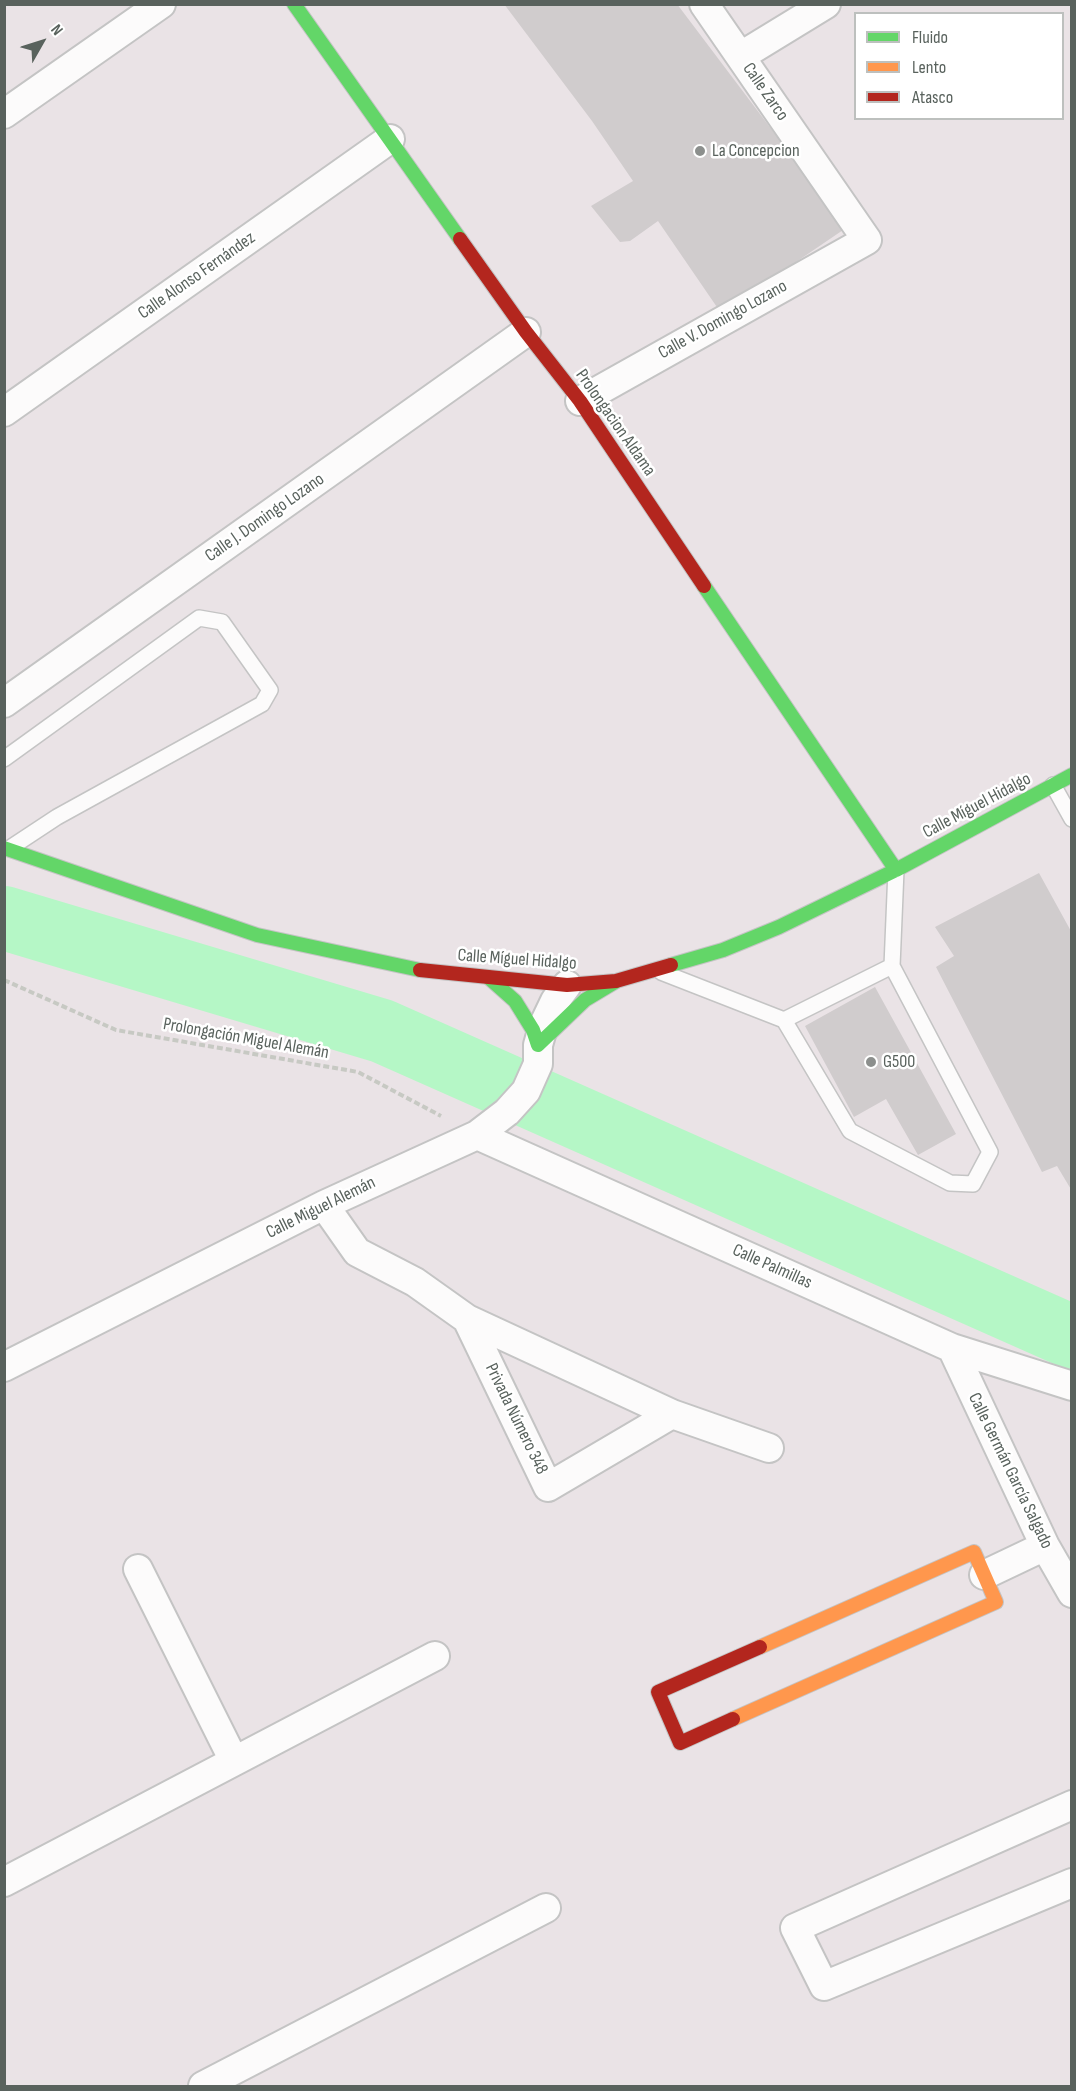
<!DOCTYPE html>
<meta charset="utf-8">
<style>
body{margin:0}
#map{position:relative;width:1076px;height:2091px;overflow:hidden;background:#eae3e6;font-family:"Sofia Sans Condensed",sans-serif}
canvas{display:block}
.frame{position:absolute;inset:0;border:6px solid #59625d;pointer-events:none}
.legend{position:absolute;left:854px;top:12px;width:210px;height:108px;box-sizing:border-box;background:#fff;border:2px solid #bdc0be;margin:0;padding:8px 10px;list-style:none;font-size:18px;color:#59625d}
.legend li{display:flex;align-items:center;gap:12px;height:30px}
.legend b{width:30px;border:2px solid #bdc0be}
.north{position:absolute;left:12px;top:12px;width:60px;height:60px;-webkit-text-stroke:4px #fff;paint-order:stroke;rotate:51deg;font-size:16px;font-weight:700;line-height:24px;text-align:center;color:#59625d}
.north::after{content:'';display:block;margin:auto;width:21px;height:27px;background:#59625d;clip-path:polygon(50% 0,100% 100%,50% 72%,0 100%)}
</style>
<div id="map">
<canvas width="1076" height="2091"></canvas>
<div class="frame"></div>
<ul class="legend">
<li><b style="height:8px;background:#63d668"></b>Fluido</li>
<li><b style="height:8px;background:#ff974d"></b>Lento</li>
<li><b style="height:8px;background:#b3261e"></b>Atasco</li>
</ul>
<div class="north">N</div>
</div>
<script>
const c = document.querySelector('canvas').getContext('2d');
c.lineJoin = 'round';
function poly(rows) {
  const path = new Path2D();
  for (const r of rows) {
    path.moveTo(r[0], r[1]);
    for (let i = 2; i < r.length; i += 2) path.lineTo(r[i], r[i + 1]);
  }
  return path;
}
function stroke(path, color, width, dash) {
  c.strokeStyle = color;
  c.lineWidth = width;
  c.lineCap = dash ? 'butt' : 'round';
  c.setLineDash(dash || []);
  c.stroke(path);
}
function fillPath(path, color) {
  c.fillStyle = color;
  c.fill(path, 'evenodd');
}
function drawText(font, color, halo, rows, align = 'center') {
  c.font = font + ' "Sofia Sans Condensed",sans-serif';
  c.lineWidth = 5;
  c.setLineDash([]);
  c.textBaseline = 'middle';
  c.strokeStyle = halo;
  c.fillStyle = color;
  for (const [text, x, y, turn = 0] of rows) {
    c.save();
    c.translate(x, y);
    c.rotate((+turn || 0) * Math.PI / 180);
    c.textAlign = isNaN(turn) ? turn : align;
    if (halo) c.strokeText(text, 0, 0);
    c.fillText(text, 0, 0);
    c.restore();
  }
}
const river = poly([
 [4,918,382,1031,1072,1337]
]);
const building = poly([
 [504,4,677,4,846,228,721,313,658,221,630,241,620,242,591,206,633,181,592,121],
 [1039,873,1072,933,1072,1191,1057,1166,1042,1172,936,967,954,956,935,927],
 [875,987,956,1134,918,1155,886,1099,854,1117,805,1026]
]);
const path = poly([
 [4,980,116,1030,358,1072,441,1116]
]);
const lane = poly([
 [4,759,199,618,222,622,270,690,262,704,57,817,10,848],
 [1053,785,1072,819],
 [661,972,784,1020,892,966,896,870],
 [784,1020,850,1131,950,1183,973,1184,990,1152,892,966]
]);
const street = poly([
 [741,56,826,4],
 [4,114,161,4],
 [580,401,867,240,704,4],
 [4,412,390,139],
 [4,703,526,332],
 [477,1135,952,1348,1072,1386],
 [324,1205,357,1252,415,1282,467,1319,672,1414,769,1448],
 [467,1319,548,1487,672,1414],
 [952,1348,1045,1546,1072,1593],
 [4,1367,324,1205,477,1135,507,1112,526,1091,538,1064,538,1045,544,1024,555,1001,567,985],
 [138,1569,234,1761],
 [984,1575,1045,1546],
 [1072,1805,795,1928,824,1986,1072,1883],
 [4,1882,435,1656],
 [203,2086,546,1908]
]);
const fast = poly([
 [294,4,460,239],
 [704,586,896,870],
 [4,848,257,935,420,970],
 [671,965,723,950,779,927,896,870,1072,775],
 [488,977,515,1001,533,1030,538,1045,585,1000,615,982]
]);
const slow = poly([
 [760,1647,974,1552],
 [733,1719,996,1602,974,1552]
]);
const jam = poly([
 [460,239,526,332,580,401,704,586],
 [420,970,567,985,616,981,671,965],
 [733,1719,680,1743,658,1692,760,1647]
]);
const markers = [
 [700,151,6,"#8c8f8d"],
 [871,1062,6,"#8c8f8d"]
];
const streetNames = [
 ["Calle Zarco",765,92,55],
 ["Calle Alonso Fernández",197,276,-35],
 ["Calle V. Domingo Lozano",723,320,-29],
 ["Prolongacion Aldama",615,423,55],
 ["Calle J. Domingo Lozano",265,518,-35],
 ["Calle Míguel Hidalgo",977,806,-28],
 ["Calle Míguel Hidalgo",517,960,4],
 ["Prolongación Miguel Alemán",246,1039,10],
 ["Calle Miguel Alemán",321,1208,-26],
 ["Calle Palmillas",772,1267,24],
 ["Privada Número 348",516,1419,64],
 ["Calle Germán García Salgado",1010,1471,64]
];
const poiNames = [
 ["La Concepcion",712,151],
 ["G500",883,1062]
];
stroke(river, '#b5f7c6', 64);
fillPath(building, '#d0cccd');
stroke(lane, '#c4c4c4', 18);
stroke(street, '#c4c4c4', 32);
stroke(fast, '#c4c4c4', 16);
stroke(slow, '#c4c4c4', 16);
stroke(jam, '#c4c4c4', 16);
stroke(path, '#c7c9c3', 4, [6, 3]);
stroke(lane, '#fcfbfb', 15);
stroke(street, '#fcfbfb', 28);
stroke(fast, '#63d668', 14);
stroke(slow, '#ff974d', 14);
stroke(jam, '#b3261e', 14);
for (const [x, y, r, color] of markers) {
  const dot = new Path2D();
  dot.arc(x, y, r, 0, 2 * Math.PI);
  c.fillStyle = color;
  c.fill(dot);
  stroke(dot, '#fff', 2);
}
drawText('18px', '#59625d', '#fff', streetNames);
drawText('18px', '#59625d', '#fff', poiNames, 'left');
</script>
